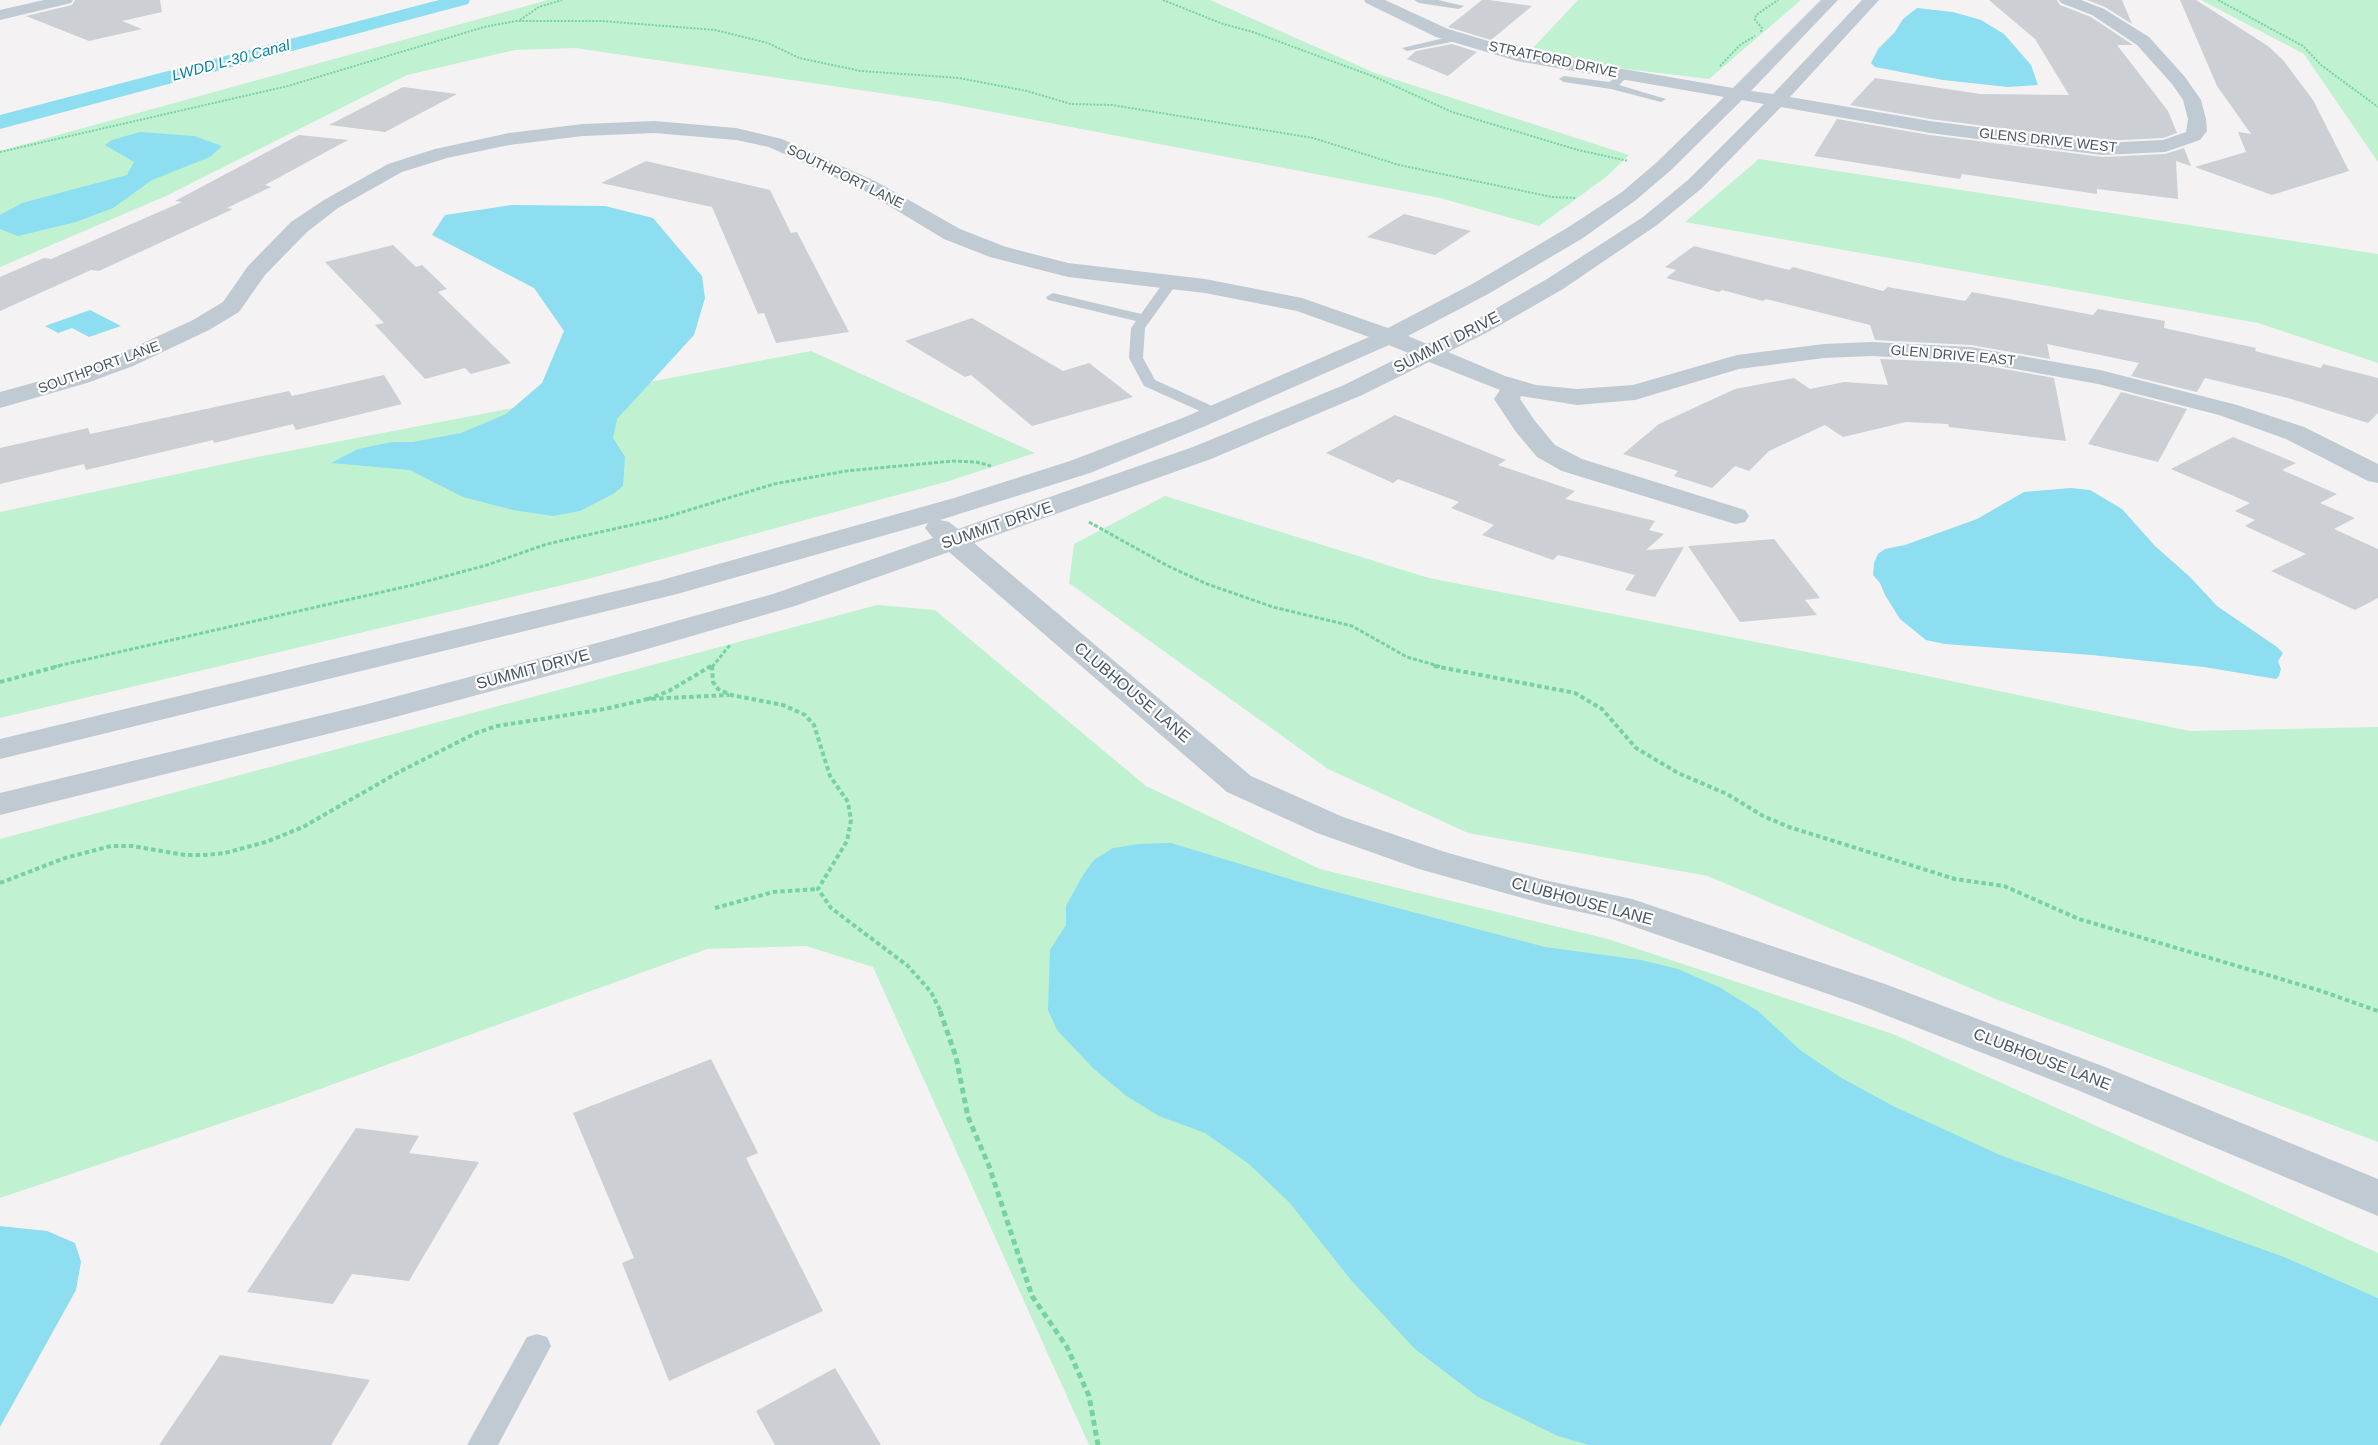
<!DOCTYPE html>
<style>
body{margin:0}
canvas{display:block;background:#f4f2f2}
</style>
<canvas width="2378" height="1445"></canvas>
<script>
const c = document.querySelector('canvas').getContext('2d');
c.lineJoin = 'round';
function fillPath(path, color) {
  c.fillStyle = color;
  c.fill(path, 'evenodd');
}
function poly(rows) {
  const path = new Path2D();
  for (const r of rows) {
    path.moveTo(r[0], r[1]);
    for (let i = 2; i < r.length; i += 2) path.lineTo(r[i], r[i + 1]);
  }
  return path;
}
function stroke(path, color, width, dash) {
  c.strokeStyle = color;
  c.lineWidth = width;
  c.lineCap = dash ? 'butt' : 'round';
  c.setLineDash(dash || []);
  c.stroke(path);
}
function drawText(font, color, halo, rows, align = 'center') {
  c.font = font + ' Arial,sans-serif';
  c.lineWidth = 4.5;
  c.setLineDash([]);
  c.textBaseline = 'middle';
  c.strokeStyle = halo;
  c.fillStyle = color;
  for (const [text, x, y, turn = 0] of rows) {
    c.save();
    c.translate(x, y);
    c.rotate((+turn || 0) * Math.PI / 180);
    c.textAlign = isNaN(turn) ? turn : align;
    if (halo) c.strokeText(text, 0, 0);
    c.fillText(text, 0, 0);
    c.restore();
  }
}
const green = poly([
 [548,0,1210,0,1375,73,1629,155,1606,177,1539,226,1440,198,941,102,575,48,515,50,407,75,166,196,0,267,0,151],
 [1578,0,1801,0,1709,79,1626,69,1532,49],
 [2201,0,2378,0,2378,162,2304,54],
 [1759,159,2378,254,2378,363,2258,323,1685,222],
 [811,351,1035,453,949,481,588,579,0,718,0,512,252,458],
 [1165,496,1429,578,1894,669,2190,731,2378,727,2378,1142,1998,1000,1708,876,1468,833,1328,769,1069,583,1074,544],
 [877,605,935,610,1146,786,1320,869,1608,939,1893,1034,2378,1253,2378,1445,1089,1445,873,967,806,946,707,949,284,1102,0,1198,0,839]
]);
const water = poly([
 [1917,8,1953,12,1981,20,2004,34,2031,65,2038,85,2008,87,1943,80,1875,67,1871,63,1878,49,1895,32,1903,19],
 [140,132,194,136,222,146,210,157,152,180,113,208,76,222,18,236,0,229,0,215,22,203,127,175,134,162,105,145,112,140],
 [512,205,605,206,653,218,702,276,705,298,694,335,617,419,613,438,625,457,623,486,613,494,580,511,553,516,513,510,463,497,410,470,331,463,358,449,392,442,413,442,461,433,506,414,542,383,564,331,534,288,432,235,445,215],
 [90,310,121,326,89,337,72,328,58,333,45,326],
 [2071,488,2090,490,2122,509,2155,546,2190,577,2217,606,2277,647,2283,653,2278,661,2281,669,2279,676,2276,679,2204,667,2092,655,1945,644,1926,640,1900,619,1885,595,1880,583,1873,575,1874,563,1878,554,1885,549,1905,545,1977,519,2024,492],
 [1171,843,1303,883,1545,947,1641,960,1678,969,1719,987,1758,1011,1800,1050,1840,1077,1893,1106,2000,1155,2284,1257,2378,1298,2378,1445,1589,1445,1558,1436,1478,1397,1415,1349,1351,1280,1289,1202,1249,1164,1205,1133,1159,1116,1125,1095,1093,1068,1057,1030,1048,1010,1050,950,1066,925,1066,906,1083,875,1094,860,1113,848,1138,844],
 [0,1226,47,1231,75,1243,81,1262,76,1290,0,1427]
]);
const canal = poly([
 [439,0,470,0,468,4,0,129,0,115,439,0]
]);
const building = poly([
 [75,0,160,0,162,12,122,21,142,29,89,41,26,16,72,5],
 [1482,0,1489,0,1532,6,1491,40,1448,27],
 [1989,0,2057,0,2060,5,2091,17,2133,45,2117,45,2168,111,2177,133,2163,138,2102,141,1930,119,1850,105,1875,78,1980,94,2069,95,2035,39],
 [2087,0,2122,0,2132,24,2105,7],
 [2180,0,2196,0,2268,46,2283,60,2313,100,2349,171,2272,195,2195,167,2246,152,2238,132,2251,134,2217,86],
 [1452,44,1477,52,1448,76,1407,59,1416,51],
 [403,87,457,94,385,132,329,125],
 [1837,119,1930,135,2102,157,2165,154,2184,148,2191,166,2176,161,2178,199,2097,189,2097,194,1962,174,1960,179,1814,156],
 [299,135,348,140,265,185,271,187,227,208,233,209,99,271,91,270,0,311,0,277,44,258,51,259,182,202,175,201],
 [646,161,770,190,791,233,797,232,849,332,776,343,764,313,758,314,712,207,601,183],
 [1404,214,1471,231,1435,255,1367,237],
 [393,245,416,267,422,265,447,289,438,292,511,363,471,374,465,368,425,379,375,325,384,323,325,262],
 [1694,246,1789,270,1793,267,1883,291,1888,287,1965,301,1972,292,2093,315,2098,309,2165,321,2164,328,2256,348,2255,351,2321,368,2323,364,2378,378,2378,413,2368,423,2288,398,2205,378,2197,392,2131,376,2139,363,2047,344,2050,359,1971,345,1875,340,1870,325,1766,299,1763,301,1722,290,1719,292,1666,278,1676,270,1665,267],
 [972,318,1063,371,1089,363,1133,397,1032,426,971,375,965,377,905,341],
 [1880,359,1971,363,2054,378,2066,441,1949,427,1948,424,1906,422,1843,437,1825,425,1769,451,1749,471,1735,466,1712,488,1674,476,1678,471,1623,454,1659,424,1735,389,1794,378,1810,389,1844,382,1888,385],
 [384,375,402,404,296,430,293,424,214,443,213,440,86,470,84,464,0,484,0,448,88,428,90,434,289,391,292,396],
 [2121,392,2187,409,2158,462,2088,444],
 [1395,415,1506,460,1498,465,1575,491,1565,499,1655,521,1649,530,1664,534,1646,550,1684,547,1655,597,1625,590,1635,575,1558,555,1553,560,1482,535,1494,525,1451,508,1459,502,1398,479,1393,483,1326,453],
 [2233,437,2296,463,2282,470,2337,494,2320,503,2355,518,2334,529,2378,549,2378,598,2355,610,2271,571,2306,554,2245,526,2255,520,2235,511,2250,503,2171,469],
 [1774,539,1820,598,1805,600,1817,615,1740,622,1688,546],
 [711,1059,758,1153,746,1158,823,1311,669,1381,622,1263,634,1258,573,1113],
 [356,1128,419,1136,409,1153,479,1162,409,1281,352,1274,333,1304,247,1292],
 [220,1355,370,1380,331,1445,159,1445],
 [835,1368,881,1445,775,1445,756,1411]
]);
const pathFar3 = poly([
 [1163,0,1223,24,1253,32,1375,77,1452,112,1578,150,1628,161],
 [2218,0,2303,46,2321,65,2378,107],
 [520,20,539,7,562,0],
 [1761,32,1762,28,1755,20,1756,15,1778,0],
 [1720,66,1740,45,1755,36],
 [0,152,288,86,484,27,516,21,602,21,715,30,768,43,799,58,861,71,959,78,1027,91,1071,104,1112,105,1313,138,1399,165,1552,197,1575,198]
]);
const pathFar2 = poly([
 [1089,522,1168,566,1207,584,1273,607,1352,626,1407,657,1442,667],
 [53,667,413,585,487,565,547,544,663,518,774,484,846,471,953,461,976,462,991,466],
 [709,667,711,666],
 [712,667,730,645]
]);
const pathFar1 = poly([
 [711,666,669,691,648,699,729,695],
 [712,666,713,682,718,689,731,695,783,705,805,715,814,725,830,776,848,802,851,820,847,841,818,889,831,908,908,966,931,992,941,1012],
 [1434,666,1575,693,1602,709,1636,748,1678,773,1727,794,1763,816,1789,827,1955,879,2004,886,2079,919,2318,990,2378,1011],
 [0,682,59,666],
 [0,883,65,858,111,846,132,846,185,855,204,855,225,853,266,842,303,827,399,772,476,733,497,726,605,709,648,699],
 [715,908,773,892,818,889]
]);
const path = poly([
 [940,1011,956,1057,968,1117,989,1166,1032,1296,1067,1347,1089,1396,1098,1445]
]);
const service = poly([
 [1414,0,1438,0,1464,6,1459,9,1419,3,1414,0],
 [1457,35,1462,38,1461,40,1407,51,1402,48,1457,35],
 [1624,72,1629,75,1619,85,1666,99,1661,102,1611,89,1564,82,1559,79,1564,76,1609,82,1624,72],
 [1171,278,1178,282,1145,328,1143,358,1155,380,1221,410,1224,413,1221,416,1211,416,1144,386,1129,358,1131,328,1136,321,1048,300,1046,297,1053,293,1141,314,1166,279,1171,278],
 [537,1334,547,1337,551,1346,498,1445,467,1445,527,1337,537,1334]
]);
const minor = poly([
 [44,0,73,0,71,3,0,20,0,10,44,0],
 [1364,0,1385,0,1448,29,1525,52,1733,88,1821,0,1838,0,1751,91,1773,94,1862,0,1879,0,1790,97,1930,121,2102,143,2163,140,2186,132,2188,119,2183,100,2172,84,2137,45,2092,15,2061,3,2059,0,2081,0,2104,9,2149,37,2185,77,2201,100,2206,119,2207,131,2200,140,2165,152,2102,155,1930,133,1781,107,1702,188,1657,225,1563,289,1490,331,1448,352,1505,376,1536,385,1577,389,1633,385,1737,355,1824,344,1871,342,1971,347,2100,370,2237,405,2304,427,2378,464,2378,483,2368,481,2286,439,2219,415,2098,384,1971,361,1871,356,1824,358,1739,369,1635,400,1577,405,1521,396,1520,399,1535,421,1555,445,1582,459,1745,510,1749,516,1745,522,1735,524,1562,471,1537,457,1516,432,1494,399,1500,390,1429,362,1362,395,1211,459,974,543,1251,776,1343,817,1445,852,1544,880,1632,899,1885,984,2105,1067,2378,1179,2378,1216,2075,1089,1857,1004,1612,919,1544,904,1419,869,1317,833,1227,792,949,552,795,606,630,654,384,720,0,815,0,793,364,705,608,640,773,594,933,538,925,528,928,523,677,594,0,759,0,739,658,581,954,498,1070,461,1185,417,1369,337,1297,311,1205,293,1068,277,990,257,944,239,863,190,769,147,736,140,654,133,583,136,509,145,447,158,402,172,338,208,307,232,265,275,239,312,209,330,133,366,87,383,0,408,0,392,69,373,115,356,193,320,223,302,248,266,291,222,324,200,388,164,435,149,509,133,583,124,654,121,736,128,782,139,877,182,960,229,1006,247,1068,263,1205,279,1302,298,1388,328,1474,283,1567,228,1622,192,1656,163,1724,97,1517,61,1436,37,1366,3,1364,0],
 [1742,100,1764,104,1688,180,1643,217,1547,279,1474,321,1427,344,1408,336,1490,293,1583,238,1636,200,1670,171,1742,100],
 [1389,345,1408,353,1344,385,1193,447,958,529,949,522,940,520,1090,473,1203,427,1389,345]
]);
const farStreetnames = [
 ["STRATFORD DRIVE",1553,60,12],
 ["GLENS DRIVE WEST",2048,141,6],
 ["SOUTHPORT LANE",845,177,26],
 ["GLEN DRIVE EAST",1953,356,5],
 ["SOUTHPORT LANE",99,368,-20]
];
const farWaternames = [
 ["LWDD L-30 Canal",231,61,-15]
];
const streetNames = [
 ["SUMMIT DRIVE",1447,343,-27],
 ["SUMMIT DRIVE",997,526,-19],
 ["SUMMIT DRIVE",533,670,-15],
 ["CLUBHOUSE LANE",1132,693,40],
 ["CLUBHOUSE LANE",1582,902,15],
 ["CLUBHOUSE LANE",2042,1060,21]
];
fillPath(green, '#c0f2d2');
fillPath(water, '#8cdef0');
fillPath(canal, '#8cdef0');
fillPath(building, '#cccfd4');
stroke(pathFar3, '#77d2a3', 2, [2, 1.5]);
stroke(pathFar2, '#77d2a3', 3, [4, 2]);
stroke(pathFar1, '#77d2a3', 4, [4.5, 3]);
stroke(path, '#77d2a3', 5, [6, 4]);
fillPath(service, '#c0cad2');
fillPath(minor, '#c0cad2');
drawText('14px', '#495661', '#fff', farStreetnames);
drawText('italic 15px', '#08819d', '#fff', farWaternames);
drawText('16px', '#495661', '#fff', streetNames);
</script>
